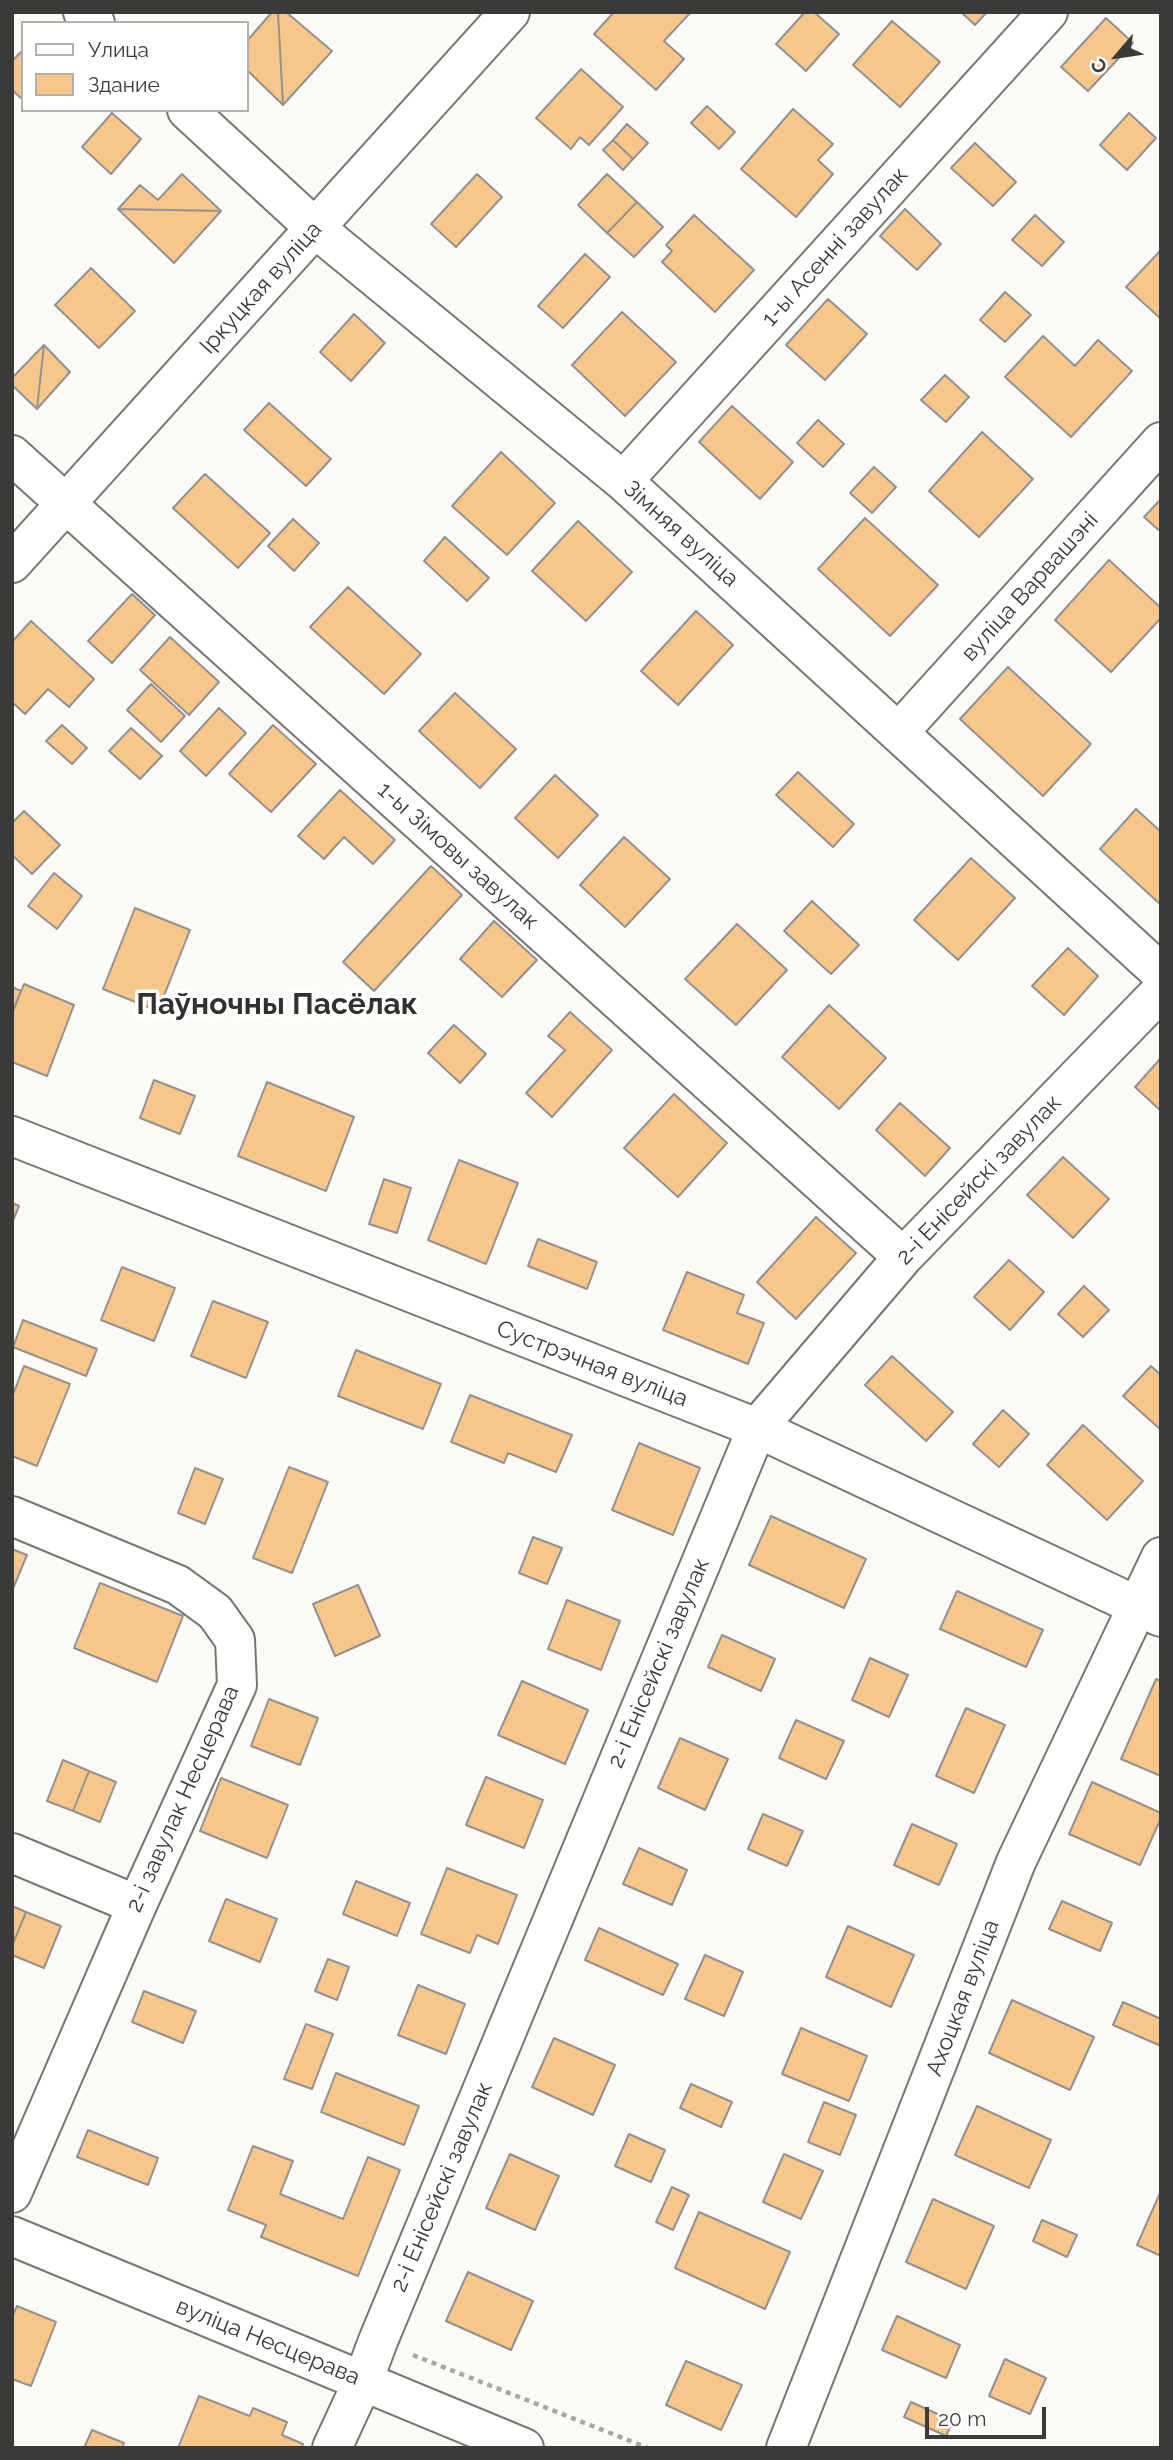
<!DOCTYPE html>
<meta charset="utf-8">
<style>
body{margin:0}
#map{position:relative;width:1173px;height:2460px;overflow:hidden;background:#fcfaf7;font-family:Raleway,sans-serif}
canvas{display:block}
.frame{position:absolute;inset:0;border:14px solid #3b3a39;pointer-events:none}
.legend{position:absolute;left:21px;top:21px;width:228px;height:91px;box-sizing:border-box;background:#fff;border:2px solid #b1b0b0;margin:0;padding:9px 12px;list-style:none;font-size:21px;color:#3b3a39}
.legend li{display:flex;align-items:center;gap:14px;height:35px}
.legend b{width:35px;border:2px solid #b1b0b0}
.north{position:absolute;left:1082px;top:21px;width:70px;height:70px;-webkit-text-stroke:5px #fff;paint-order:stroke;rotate:241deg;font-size:19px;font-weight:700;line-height:28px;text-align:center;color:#3b3a39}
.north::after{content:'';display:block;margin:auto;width:24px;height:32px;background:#3b3a39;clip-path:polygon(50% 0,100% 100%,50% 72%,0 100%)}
.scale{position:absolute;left:925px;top:2407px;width:121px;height:32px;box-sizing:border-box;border:4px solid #3b3a39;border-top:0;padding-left:9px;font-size:21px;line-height:24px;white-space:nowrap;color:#3b3a39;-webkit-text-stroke:5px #fff;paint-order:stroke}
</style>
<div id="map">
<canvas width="1173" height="2460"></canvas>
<div class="frame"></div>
<ul class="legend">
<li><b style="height:9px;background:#fff"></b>Улица</li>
<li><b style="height:19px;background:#f6c68a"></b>Здание</li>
</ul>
<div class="north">С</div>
<div class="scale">20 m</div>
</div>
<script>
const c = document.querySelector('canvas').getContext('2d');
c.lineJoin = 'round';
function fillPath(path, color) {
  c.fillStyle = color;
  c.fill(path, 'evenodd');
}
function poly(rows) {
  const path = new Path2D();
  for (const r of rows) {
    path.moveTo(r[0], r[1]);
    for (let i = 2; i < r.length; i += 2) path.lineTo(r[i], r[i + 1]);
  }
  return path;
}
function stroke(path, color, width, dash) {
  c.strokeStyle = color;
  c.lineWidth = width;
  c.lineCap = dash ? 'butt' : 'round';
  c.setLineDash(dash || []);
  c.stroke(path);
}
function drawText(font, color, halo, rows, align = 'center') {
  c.font = font + ' Raleway,sans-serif';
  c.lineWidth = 7;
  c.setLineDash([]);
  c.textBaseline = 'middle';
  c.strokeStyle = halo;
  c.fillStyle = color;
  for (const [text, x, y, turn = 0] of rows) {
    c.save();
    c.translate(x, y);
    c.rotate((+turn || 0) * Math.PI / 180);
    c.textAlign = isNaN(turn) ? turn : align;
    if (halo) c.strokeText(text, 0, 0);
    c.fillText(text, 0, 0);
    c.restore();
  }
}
const building = poly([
 [272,12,278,12,283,105,247,70,247,41,272,12],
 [278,12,286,12,332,51,283,105,278,12],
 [614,12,691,12,664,41,684,59,656,90,594,34,614,12],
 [805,12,814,12,839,34,806,71,776,44,805,12],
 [961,12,987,12,975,25,961,12],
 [1106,18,1133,43,1088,91,1061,67,1106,18],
 [892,21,940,62,900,107,853,65,892,21],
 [23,50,23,100,12,90,12,61,23,50],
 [581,69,623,107,589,145,580,137,571,149,536,118,581,69],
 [707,106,735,132,719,149,691,123,707,106],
 [793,109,833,144,818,160,833,174,796,217,741,169,793,109],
 [112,113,141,139,111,174,82,147,112,113],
 [1129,113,1156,138,1127,170,1100,145,1129,113],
 [627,124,648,143,633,159,613,140,627,124],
 [613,140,633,159,623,170,603,150,613,140],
 [975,143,1016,182,993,206,951,168,975,143],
 [182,174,221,211,118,209,140,185,158,200,182,174],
 [477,174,502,197,456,247,431,224,477,174],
 [607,174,637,202,607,233,578,205,607,174],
 [637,202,663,227,634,257,607,233,637,202],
 [118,209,221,211,174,263,118,209],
 [905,209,941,244,917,270,880,236,905,209],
 [694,215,754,270,715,312,662,262,672,251,666,245,694,215],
 [1035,215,1064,242,1042,266,1012,240,1035,215],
 [1161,250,1161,319,1126,287,1161,250],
 [585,254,610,277,563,328,538,306,585,254],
 [91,268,135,311,99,348,55,305,91,268],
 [1005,292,1031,315,1005,342,980,320,1005,292],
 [828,299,867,334,825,380,786,345,828,299],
 [622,312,676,362,625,416,572,365,622,312],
 [354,314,385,343,351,381,320,352,354,314],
 [1043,336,1075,366,1098,340,1132,371,1071,437,1005,377,1043,336],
 [44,345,70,372,37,409,44,345],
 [44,345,37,409,12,385,12,378,44,345],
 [945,375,969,397,946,422,921,400,945,375],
 [269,403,331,459,306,486,244,430,269,403],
 [732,406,793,462,760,499,699,442,732,406],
 [818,420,844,444,823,467,797,443,818,420],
 [982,432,1033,479,979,537,929,491,982,432],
 [501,452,555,503,507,555,452,506,501,452],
 [874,467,896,487,872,513,850,493,874,467],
 [205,474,270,533,238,568,173,508,205,474],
 [1161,499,1161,532,1144,517,1161,499],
 [865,518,938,585,890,636,818,569,865,518],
 [293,519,319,543,294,571,268,546,293,519],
 [578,521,632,572,586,621,532,571,578,521],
 [445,537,489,578,467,601,424,561,445,537],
 [1109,560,1161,608,1161,618,1111,672,1055,620,1109,560],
 [348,587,421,654,384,694,310,627,348,587],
 [132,594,155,615,112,663,88,641,132,594],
 [696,611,733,645,678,705,641,671,696,611],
 [31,621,94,679,69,707,48,689,25,714,12,702,12,642,31,621],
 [170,637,219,682,189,715,140,670,170,637],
 [1008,667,1091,744,1043,796,960,719,1008,667],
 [151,684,185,716,161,742,127,710,151,684],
 [455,693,516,749,480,788,419,731,455,693],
 [219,708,246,733,206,776,180,751,219,708],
 [62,725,87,748,72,764,46,741,62,725],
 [273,725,316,764,271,812,229,774,273,725],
 [131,728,162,756,140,779,109,751,131,728],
 [798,772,854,824,833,847,776,795,798,772],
 [555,775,598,815,558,858,515,818,555,775],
 [340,790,395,840,373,864,344,837,324,859,298,836,340,790],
 [1136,809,1161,832,1161,905,1100,849,1136,809],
 [24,811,60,845,32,874,12,855,12,823,24,811],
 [624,837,670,879,625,927,580,885,624,837],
 [971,858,1015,898,958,960,914,920,971,858],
 [431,866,462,895,374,991,343,962,431,866],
 [54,873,82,896,57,929,28,906,54,873],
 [812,901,859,945,831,974,784,931,812,901],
 [135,908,190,930,158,1011,103,989,135,908],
 [494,921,537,960,502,997,460,959,494,921],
 [737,924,787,970,736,1025,685,979,737,924],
 [1068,948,1098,976,1064,1015,1032,986,1068,948],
 [24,984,74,1005,47,1076,12,1062,12,1014,24,984],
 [12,987,21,991,12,1013,12,987],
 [829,1005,886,1058,839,1109,782,1057,829,1005],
 [570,1012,612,1050,552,1117,526,1093,565,1050,548,1036,570,1012],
 [454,1025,486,1054,460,1083,428,1053,454,1025],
 [1161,1058,1161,1111,1135,1087,1161,1058],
 [154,1080,195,1096,180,1134,140,1118,154,1080],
 [267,1082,354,1117,326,1191,238,1156,267,1082],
 [674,1094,727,1143,678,1197,624,1148,674,1094],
 [900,1103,950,1148,925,1176,876,1130,900,1103],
 [1063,1157,1109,1199,1073,1238,1027,1195,1063,1157],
 [459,1160,518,1183,486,1264,428,1240,459,1160],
 [384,1179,411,1188,397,1233,369,1224,384,1179],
 [12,1203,19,1206,12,1223,12,1203],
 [816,1217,856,1253,796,1319,757,1282,816,1217],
 [538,1239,597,1262,587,1289,528,1266,538,1239],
 [1009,1260,1044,1292,1010,1330,974,1297,1009,1260],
 [122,1267,175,1288,154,1341,101,1320,122,1267],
 [687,1272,744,1295,737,1313,764,1323,748,1364,663,1330,687,1272],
 [1084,1286,1109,1310,1083,1337,1058,1314,1084,1286],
 [213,1301,268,1322,246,1378,191,1356,213,1301],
 [23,1320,97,1349,86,1376,13,1347,23,1320],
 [356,1350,441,1384,423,1429,338,1396,356,1350],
 [892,1356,953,1412,926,1441,865,1385,892,1356],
 [24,1366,70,1384,37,1466,12,1456,12,1397,24,1366],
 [1151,1366,1161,1375,1161,1430,1123,1396,1151,1366],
 [470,1395,572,1435,556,1472,508,1453,504,1463,451,1442,470,1395],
 [1003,1410,1029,1434,999,1467,973,1444,1003,1410],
 [1083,1425,1143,1481,1107,1520,1047,1465,1083,1425],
 [639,1443,700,1468,673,1535,612,1510,639,1443],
 [289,1467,328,1482,292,1573,253,1558,289,1467],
 [195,1468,223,1479,205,1524,178,1513,195,1468],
 [771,1516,866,1559,844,1608,749,1565,771,1516],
 [533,1537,562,1548,547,1584,519,1573,533,1537],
 [12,1549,27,1555,12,1591,12,1549],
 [100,1583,183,1616,157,1682,74,1648,100,1583],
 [358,1585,380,1636,335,1656,313,1604,358,1585],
 [957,1591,1043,1630,1026,1667,940,1629,957,1591],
 [567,1600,620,1621,601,1670,548,1649,567,1600],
 [722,1635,775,1659,761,1691,708,1667,722,1635],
 [870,1658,908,1675,889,1717,852,1700,870,1658],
 [1156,1679,1161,1681,1161,1776,1121,1759,1156,1679],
 [522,1681,588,1710,565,1764,498,1735,522,1681],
 [269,1699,318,1718,300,1765,251,1746,269,1699],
 [966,1708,1005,1725,974,1793,936,1776,966,1708],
 [796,1720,844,1741,826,1779,779,1758,796,1720],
 [680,1738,728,1759,705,1810,658,1788,680,1738],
 [63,1760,89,1771,73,1811,47,1801,63,1760],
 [89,1771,116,1782,100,1822,73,1811,89,1771],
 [486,1777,543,1800,524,1848,466,1825,486,1777],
 [221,1778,288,1805,267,1858,200,1831,221,1778],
 [1092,1782,1161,1813,1161,1818,1140,1865,1069,1834,1092,1782],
 [763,1814,803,1831,787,1866,748,1849,763,1814],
 [912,1824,957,1844,939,1885,894,1865,912,1824],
 [639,1848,687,1870,672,1905,623,1884,639,1848],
 [447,1868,517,1895,498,1944,477,1935,470,1953,421,1934,447,1868],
 [356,1881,410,1903,397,1936,343,1914,356,1881],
 [226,1899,277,1919,260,1962,209,1941,226,1899],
 [1062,1901,1112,1923,1100,1951,1049,1929,1062,1901],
 [12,1906,26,1912,12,1946,12,1906],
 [26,1912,61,1926,44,1968,12,1955,12,1946,26,1912],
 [848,1926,914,1955,891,2007,826,1977,848,1926],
 [599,1928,678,1964,663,1995,585,1960,599,1928],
 [705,1955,743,1972,724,2016,685,1999,705,1955],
 [328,1959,349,1967,337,2000,315,1991,328,1959],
 [418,1985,465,2004,446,2054,398,2035,418,1985],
 [144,1991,196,2011,183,2043,132,2022,144,1991],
 [1012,2000,1094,2037,1070,2090,989,2053,1012,2000],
 [1123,2002,1161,2019,1161,2046,1113,2025,1123,2002],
 [306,2024,333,2034,312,2089,284,2079,306,2024],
 [801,2028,867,2056,849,2101,782,2074,801,2028],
 [554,2038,615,2065,593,2115,532,2087,554,2038],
 [336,2073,419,2106,404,2145,321,2112,336,2073],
 [691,2084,732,2102,721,2127,680,2108,691,2084],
 [824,2102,856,2115,840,2155,808,2142,824,2102],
 [977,2106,1051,2140,1029,2188,955,2155,977,2106],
 [88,2130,158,2158,148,2185,77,2157,88,2130],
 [629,2134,665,2150,651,2182,615,2166,629,2134],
 [253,2146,293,2161,280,2194,343,2219,368,2157,400,2170,358,2276,261,2237,266,2225,228,2210,253,2146],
 [510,2154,559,2176,535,2230,486,2208,510,2154],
 [784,2154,823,2171,801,2219,763,2202,784,2154],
 [672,2187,689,2195,673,2230,656,2222,672,2187],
 [1160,2193,1161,2193,1161,2256,1137,2245,1160,2193],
 [933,2199,994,2226,966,2289,906,2262,933,2199],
 [699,2212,790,2252,765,2309,675,2268,699,2212],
 [1042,2220,1077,2235,1067,2257,1033,2241,1042,2220],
 [468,2272,533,2301,511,2350,446,2321,468,2272],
 [17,2306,56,2322,31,2386,12,2379,12,2317,17,2306],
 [897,2316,960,2345,946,2378,882,2350,897,2316],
 [1005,2359,1046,2378,1030,2414,989,2396,1005,2359],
 [686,2361,742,2385,721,2430,666,2405,686,2361],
 [199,2396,250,2416,253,2408,287,2422,282,2435,303,2444,301,2448,178,2448,199,2396],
 [911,2402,953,2421,946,2436,904,2417,911,2402],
 [92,2430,124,2443,122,2448,84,2448,92,2430]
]);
const path = poly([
 [413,2355,648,2448]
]);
const minor = poly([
 [83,12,95,23],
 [187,110,315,228,623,481,1161,973],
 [12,455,903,1257],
 [623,481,1048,12],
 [899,732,1161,442],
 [12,1136,757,1428,1161,1617],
 [12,1516,178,1585,215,1612,235,1640,237,1685,137,1905,12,2193],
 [12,1853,137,1905],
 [332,2448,363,2381,378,2341,757,1428,903,1257,1161,991]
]);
const tertiary = poly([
 [12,563,510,12],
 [786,2448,1016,1862,1161,1557]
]);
const secondary = poly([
 [12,2236,524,2448]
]);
const streetNames = [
 ["1-ы Асенні завулак",835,247,-48],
 ["Іркуцкая вуліца",261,288,-48],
 ["Зімняя вуліца",681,534,42],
 ["вуліца Варвашэні",1030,587,-48],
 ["1-ы Зімовы завулак",458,856,42],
 ["2-і Енісейскі завулак",979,1180,-46],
 ["Сустрэчная вуліца",592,1364,21],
 ["2-і Енісейскі завулак",659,1663,-67],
 ["2-і завулак Несцерава",183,1799,-66],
 ["Ахоцкая вуліца",963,1998,-69],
 ["2-і Енісейскі завулак",442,2187,-67],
 ["вуліца Несцерава",268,2342,22]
];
const districtNames = [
 ["Паўночны Пасёлак",277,1005]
];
fillPath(building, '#f6c68a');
stroke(building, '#94918e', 2);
stroke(minor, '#787673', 42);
stroke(tertiary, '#787673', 42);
stroke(secondary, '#787673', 42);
stroke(path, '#a9a7a5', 4.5, [5, 5]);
stroke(minor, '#fff', 38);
stroke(tertiary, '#fff', 38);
stroke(secondary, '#fff', 38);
drawText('23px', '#3b3a39', '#fff', streetNames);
drawText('bold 30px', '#33312f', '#fff', districtNames);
</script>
